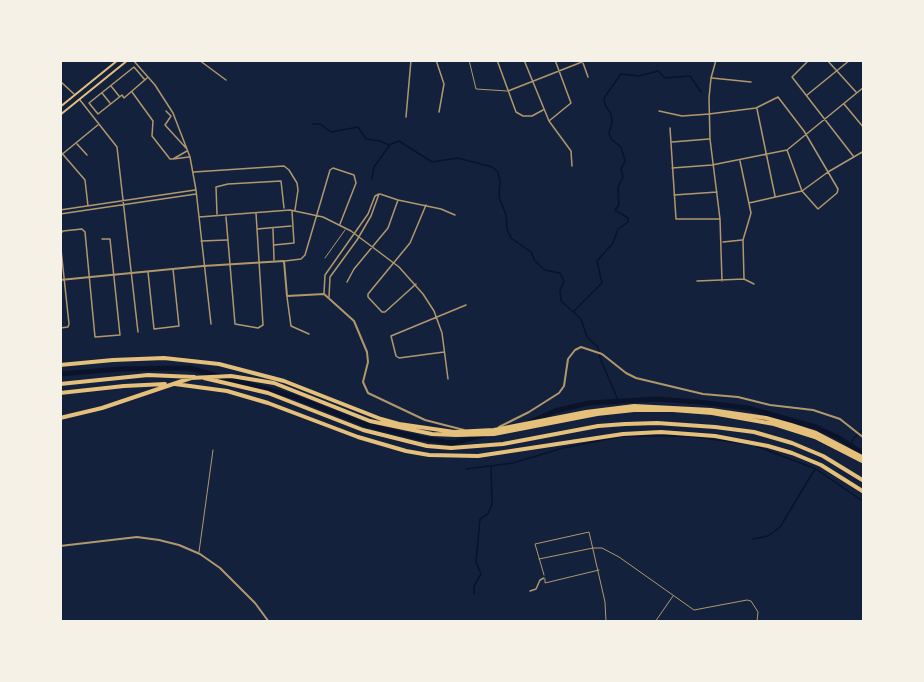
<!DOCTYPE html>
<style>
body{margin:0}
#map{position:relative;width:924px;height:682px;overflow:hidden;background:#14213d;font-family:Poppins,sans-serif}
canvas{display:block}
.frame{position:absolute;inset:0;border:62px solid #f6f1e7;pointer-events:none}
</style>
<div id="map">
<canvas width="924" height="682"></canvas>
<div class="frame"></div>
</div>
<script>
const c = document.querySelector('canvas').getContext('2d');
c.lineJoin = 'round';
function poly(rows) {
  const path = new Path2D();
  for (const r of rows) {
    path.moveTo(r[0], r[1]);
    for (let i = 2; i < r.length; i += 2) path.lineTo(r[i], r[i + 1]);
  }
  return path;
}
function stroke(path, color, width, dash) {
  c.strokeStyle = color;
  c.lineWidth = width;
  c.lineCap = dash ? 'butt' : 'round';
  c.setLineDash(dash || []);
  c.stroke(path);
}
const stream = poly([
 [312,124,320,124,331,132,358,127,366,139,380,141,389,145,399,141,432,162,458,158,492,167,498,172,500,181,499,197,506,215,507,229,511,238,531,252,535,261,545,270,560,273,564,281,560,291,561,301,581,319,587,337,598,347,600,358,618,400],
 [372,179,374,167,389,146],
 [574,311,602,283,597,261,613,243,618,229,628,222,628,218,615,210,619,205,618,187,623,177,621,169,625,161,621,147,611,139,609,133,612,122,611,114,605,105,604,98,621,74,639,76,658,71,665,78,690,76,701,92],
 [850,445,854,438,864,428],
 [756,446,816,469,864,502],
 [466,469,513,463,563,448,623,436,687,436,749,444],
 [753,539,768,536,780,527,815,469],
 [474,594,474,586,481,574,476,562,480,519,488,514,492,504,491,467]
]);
const river = poly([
 [60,374,120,369,189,368,292,396,366,425,420,438,453,443,484,435],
 [528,423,555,411,589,403,656,399,698,402,748,408,816,427,839,438,864,454]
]);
const service = poly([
 [469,60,476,89,507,91],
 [325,258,345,230],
 [199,552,213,450],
 [539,559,593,548,602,548,619,557,694,610,747,600,751,601,758,612,757,622],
 [544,575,535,544,589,532,605,602,606,622],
 [545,579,545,583,599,570],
 [655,622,673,596]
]);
const pedestrian = poly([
 [530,591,536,589,540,580,544,578]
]);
const minor = poly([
 [133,60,155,85,173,113,190,157,196,190,211,324],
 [199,60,226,80],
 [436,60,444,84,439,112],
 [497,60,516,112,523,116,532,116,543,110],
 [524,60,549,121,571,151,572,166],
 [582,60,588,77],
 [716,60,711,78,709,98,710,139,720,219,722,281],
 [809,60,792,77,854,157],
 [827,60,856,92],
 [712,78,751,82],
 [145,80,134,67,89,103,98,114,122,95,124,98,147,78],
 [60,81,74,94],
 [111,86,119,96],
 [508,91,587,60],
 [132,92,153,121,152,136,170,159,172,159],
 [102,93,110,103],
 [807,95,850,60],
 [80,100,117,147,138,332],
 [844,104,864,128],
 [757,109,775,196],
 [166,111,171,116,165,125,186,148],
 [659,111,682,116,709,114,756,108,778,97,804,131,838,189,837,193,818,209,802,191,787,150],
 [406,117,411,60],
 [549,121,571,103,555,60],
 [670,128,676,219,719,219],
 [672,142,709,139],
 [77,144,87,155],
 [60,151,85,180,88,206],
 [187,151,173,159,189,157],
 [60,156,99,124],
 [740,161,751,213,743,240,744,279],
 [672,168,712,165,787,150,864,87],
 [194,172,284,166,289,170,297,183,298,190,295,210],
 [380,194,398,200],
 [674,195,717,192],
 [749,203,802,191,828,172,864,151],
 [60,210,195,190],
 [60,214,196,194],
 [217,214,216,187,228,184,281,181,284,208],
 [199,217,290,210,323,217,351,231,399,267,423,294,434,311,442,333,448,379],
 [226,217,235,324,258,328,263,325,256,213],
 [257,229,291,226],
 [273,229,274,260],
 [60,234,63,231,82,229,85,232,95,337,120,335,110,239,102,239],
 [60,240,69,324,68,327,60,328],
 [201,241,227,240],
 [723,242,742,240],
 [274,245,294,243,292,211],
 [285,261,301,259,305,255,330,170,333,168,354,175,356,183,340,224],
 [148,272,154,329,179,326,173,269],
 [697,281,744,279,754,284],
 [347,282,354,269,388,228,398,200,441,209,455,215],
 [416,284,385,312,382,312,368,297,368,294,410,243,426,205],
 [324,293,325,275,368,214,375,196,379,194],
 [287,297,291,326,309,334],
 [329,297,330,277,357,240,371,216,379,194],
 [444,352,399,358,396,356,391,336,466,305]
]);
const tertiary = poly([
 [60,280,203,266,284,261,287,296,324,294,354,321,367,352,368,362,363,382,368,393,425,420,464,430],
 [499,427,529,412,559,393,564,386,568,359,575,350,581,347,602,354,626,373,636,378,703,394,738,397,770,405,813,410,840,419,864,438],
 [60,546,137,537,159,540,179,545,200,554,220,568,255,603,269,622]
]);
const secondary = poly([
 [60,107,118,60],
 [60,115,128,60]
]);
const motorway = poly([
 [60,365,113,360,164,358,219,364,284,381,381,419,399,424,454,432,494,430,586,412,634,406,711,410,766,418,791,425,816,433,864,458],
 [204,378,268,393,363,430,427,446,451,448,503,444,598,426,625,424,657,423,715,427,754,432,792,443,823,456,864,481],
 [60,384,148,375,194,377],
 [175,384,227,391,268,403,358,437,406,451,429,455,478,456,623,434,661,432,715,436,768,446,792,453,821,465,864,492],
 [60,393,124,386,165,384],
 [60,418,102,408,191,378,231,376,274,383,370,421,432,434,456,435,494,434,597,414,634,410,673,410,712,413,774,424,815,437,864,462]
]);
stroke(stream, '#0b132b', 1.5);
stroke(river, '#0b132b', 5);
stroke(service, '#b1986c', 1);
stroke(pedestrian, '#b1986c', 1.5);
stroke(minor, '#b1986c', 1.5);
stroke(tertiary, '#b1986c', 2);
stroke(secondary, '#e5c07b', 2);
stroke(motorway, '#e5c07b', 4);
</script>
